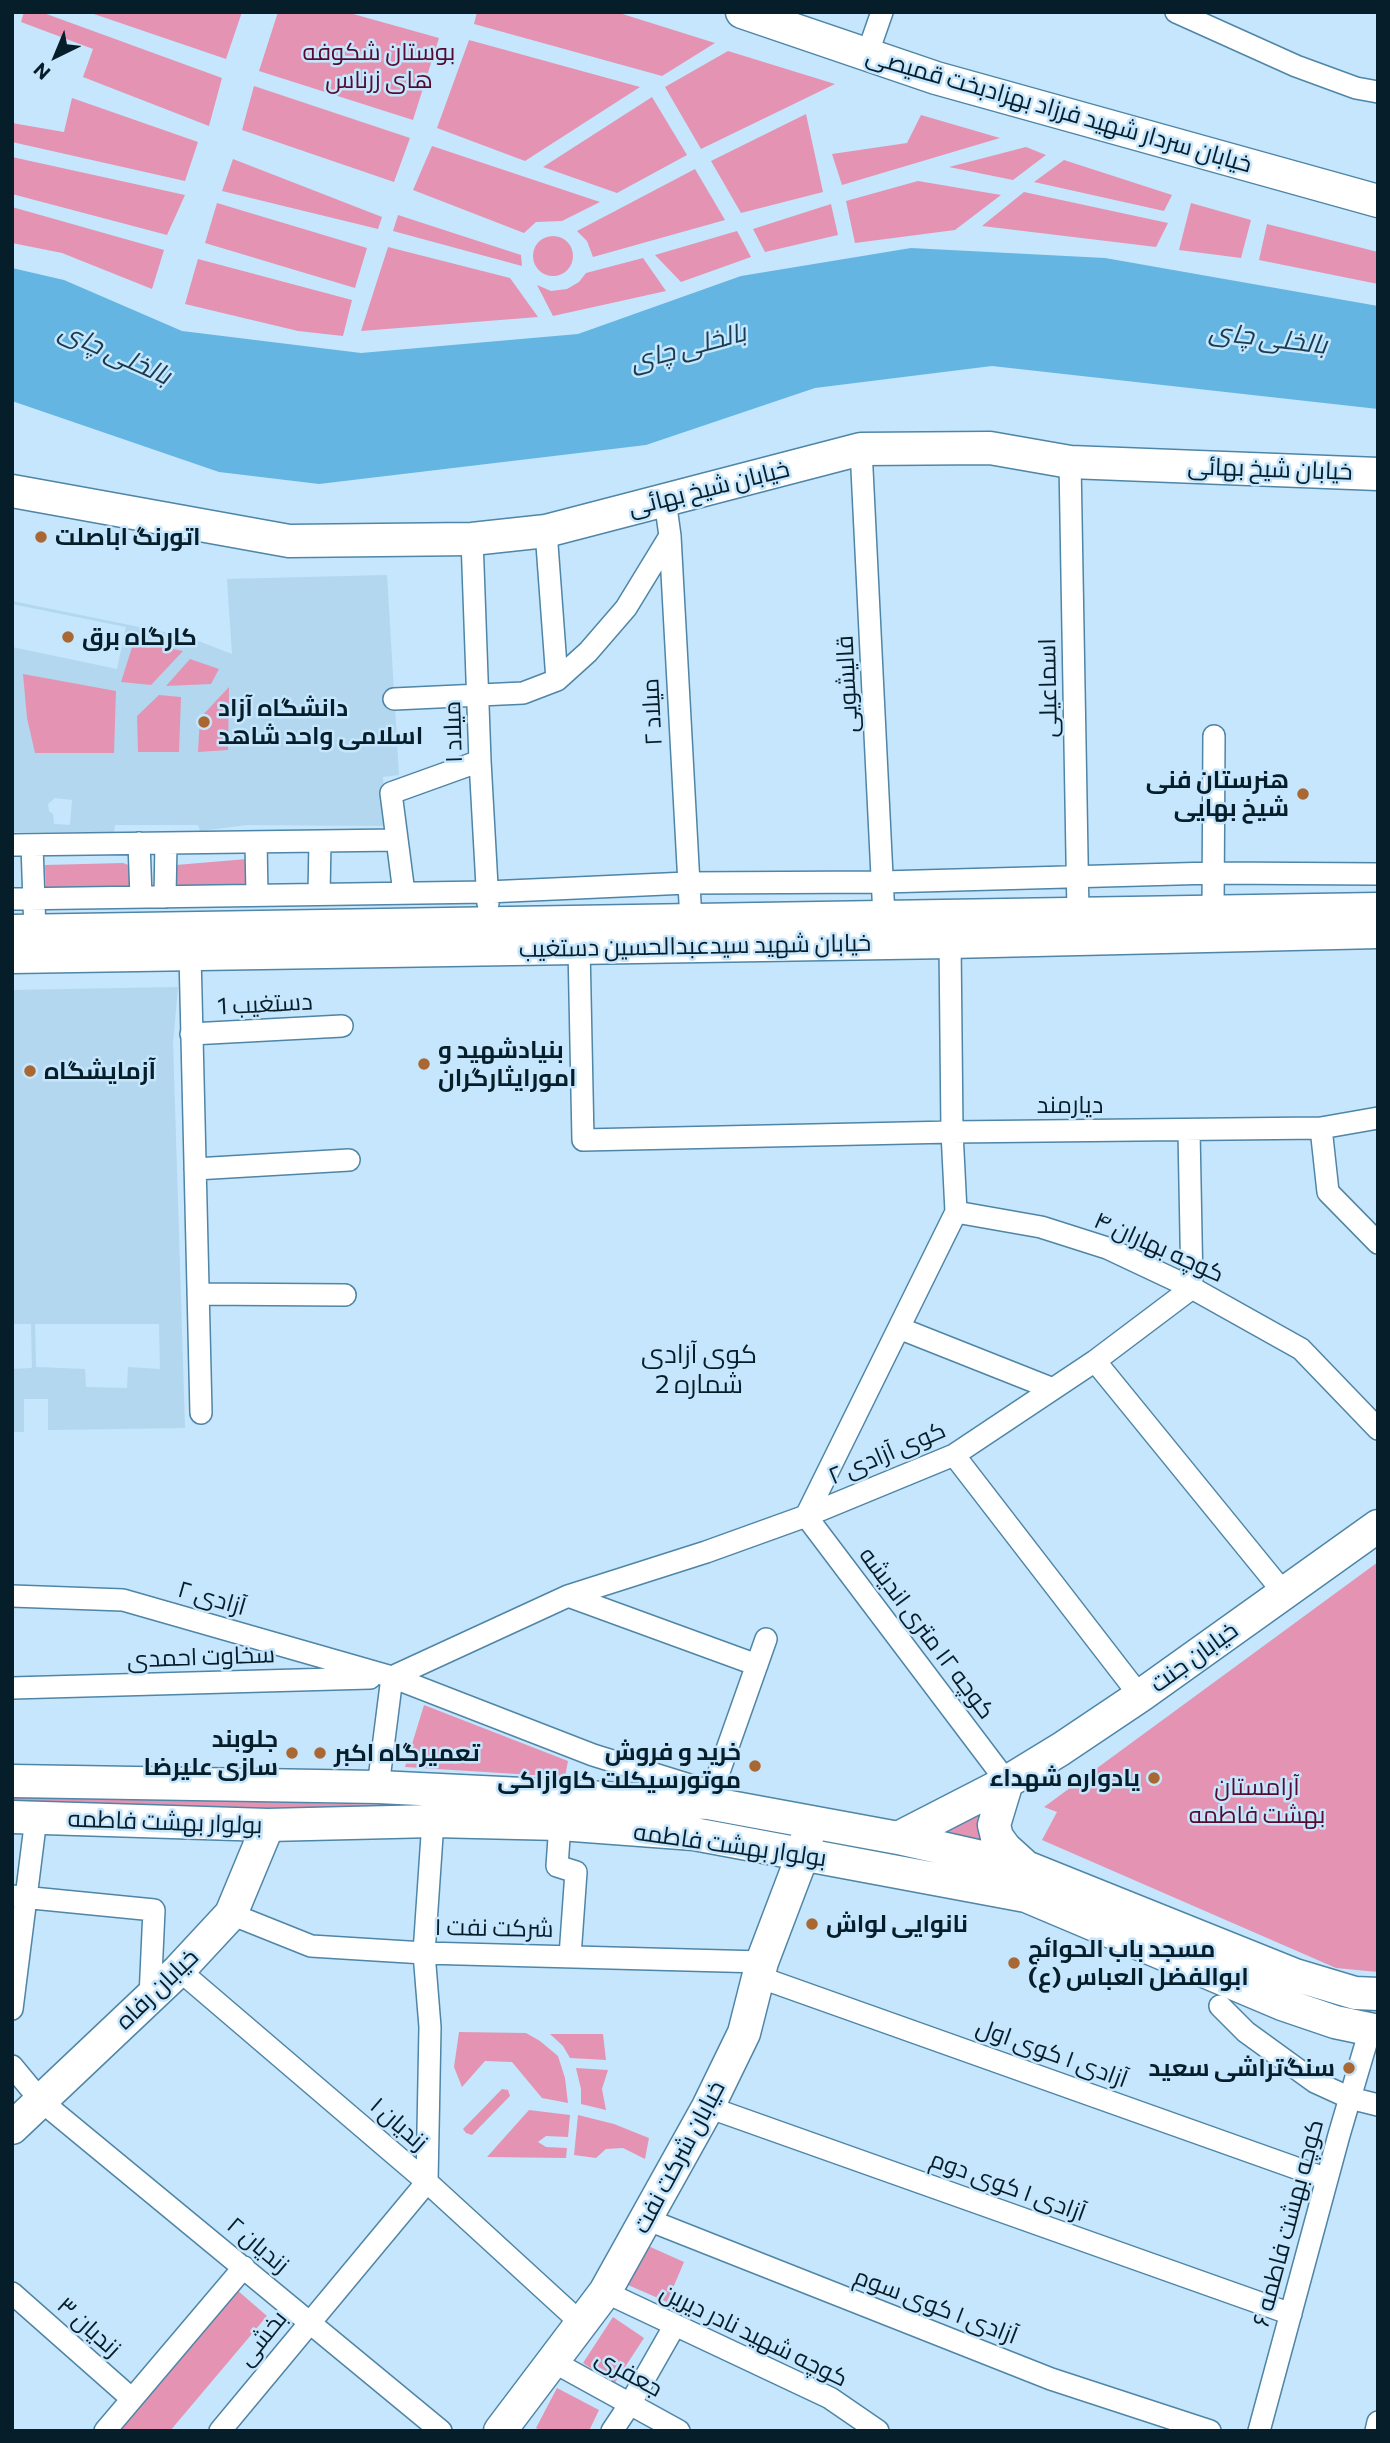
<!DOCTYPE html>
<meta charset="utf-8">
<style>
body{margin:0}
#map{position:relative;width:1390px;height:2443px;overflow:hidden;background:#c5e6fc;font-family:Commissioner,sans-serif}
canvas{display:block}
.frame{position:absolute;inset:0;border:14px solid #061d2a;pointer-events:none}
.north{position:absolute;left:21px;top:21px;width:70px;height:70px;-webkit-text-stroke:5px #c5e6fc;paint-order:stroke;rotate:223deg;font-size:19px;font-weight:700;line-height:28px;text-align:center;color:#061d2a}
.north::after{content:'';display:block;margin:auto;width:24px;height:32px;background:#061d2a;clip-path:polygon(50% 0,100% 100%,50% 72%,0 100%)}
</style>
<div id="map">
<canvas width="1390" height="2443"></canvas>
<div class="frame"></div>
<div class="north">N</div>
</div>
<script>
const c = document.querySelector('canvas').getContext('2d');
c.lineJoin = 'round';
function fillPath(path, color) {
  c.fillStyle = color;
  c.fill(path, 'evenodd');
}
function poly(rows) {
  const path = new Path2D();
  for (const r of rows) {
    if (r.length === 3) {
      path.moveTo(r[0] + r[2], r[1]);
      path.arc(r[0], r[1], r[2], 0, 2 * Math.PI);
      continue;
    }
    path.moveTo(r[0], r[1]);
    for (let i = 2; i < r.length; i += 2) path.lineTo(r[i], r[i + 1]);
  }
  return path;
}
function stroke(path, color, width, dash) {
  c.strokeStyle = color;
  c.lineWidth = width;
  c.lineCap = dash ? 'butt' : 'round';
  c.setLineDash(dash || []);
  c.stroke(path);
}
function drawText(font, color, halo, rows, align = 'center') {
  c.font = font + ' Commissioner,Cairo,sans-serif';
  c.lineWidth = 5;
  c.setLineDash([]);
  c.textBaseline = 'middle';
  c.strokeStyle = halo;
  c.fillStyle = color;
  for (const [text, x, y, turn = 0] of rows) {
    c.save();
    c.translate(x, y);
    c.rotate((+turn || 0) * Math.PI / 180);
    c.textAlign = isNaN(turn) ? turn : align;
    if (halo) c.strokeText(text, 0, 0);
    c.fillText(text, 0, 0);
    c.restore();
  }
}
const built = poly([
 [387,575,399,775,383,777,384,826,247,825,200,831,198,825,115,825,114,832,12,832,12,647,117,669,126,627,12,604,12,601,188,637,232,654,227,579],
 [55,798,72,800,70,825,54,824,53,814,49,811,48,804],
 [178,987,173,1043,185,1428,48,1430,48,1399,24,1399,24,1432,12,1432,12,1369,32,1368,31,1324,12,1324,12,990],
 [35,1324,159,1324,160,1369,128,1367,127,1388,86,1387,85,1369,36,1367]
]);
const green = poly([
 [24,12,41,12,222,78,209,126,83,77,93,49,21,22],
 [88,12,242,12,226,59],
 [278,12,346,12,439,38,413,120,259,71],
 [477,12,616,12,715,43,662,76,474,24],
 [469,40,640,87,525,161,437,128],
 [728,51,835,84,701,149,665,87],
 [254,86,410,138,394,182,242,130],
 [652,97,687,155,617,193,543,167],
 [72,98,198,142,185,181,12,142,12,123,64,132],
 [806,114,823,192,741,213,711,161],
 [921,115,1000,138,842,185,832,154,907,143],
 [432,146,600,202,562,221,536,222,524,233,413,190],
 [1026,147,1046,155,1013,180,949,167],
 [12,157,185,195,167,235,12,194],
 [233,159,382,217,378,229,222,191],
 [1064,160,1172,195,1164,211,1034,182],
 [695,169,725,220,593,257,587,241,577,231],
 [918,181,1001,195,955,230,855,243,846,201],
 [1024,192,1168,223,1156,247,982,226],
 [217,203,367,248,355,288,205,243],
 [1191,203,1251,220,1241,258,1179,250],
 [831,204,838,235,765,252,753,229],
 [12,207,164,250,152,289,62,253,12,243],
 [398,215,521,255,522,266,393,231],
 [1267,224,1378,252,1378,284,1259,260],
 [737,231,751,257,681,282,655,255],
 [553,256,20],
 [388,247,510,278,538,317,361,331],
 [643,258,666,291,553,316,537,285,551,291,567,289,579,282,586,273],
 [198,259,352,300,343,336,298,331,185,304],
 [134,641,183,651,151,685,121,682],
 [190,659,219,669,211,684,166,686],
 [23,674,116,691,114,753,35,753,27,718],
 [229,687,228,750,198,752,200,718],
 [159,695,181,697,179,752,138,752,137,716],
 [247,859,248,894,169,894,171,869,176,865],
 [123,863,131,866,133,895,46,897,45,865],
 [1378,1562,1378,1972,1336,1968,1042,1840,1057,1812,1044,1807],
 [424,1705,568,1761,565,1777,405,1767],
 [12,1796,474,1807,700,1816,768,1829,768,1832,701,1823,12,1805],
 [988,1804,991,1844,943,1830],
 [459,2032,526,2033,540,2041,558,2056,565,2078,568,2103,542,2098,512,2062,485,2061,462,2087,454,2067],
 [550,2034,603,2034,606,2060,570,2058,563,2046],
 [576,2068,608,2070,602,2089,606,2110,581,2104,581,2089],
 [502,2089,508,2090,510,2096,472,2135,466,2133,463,2129],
 [529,2110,570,2115,568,2137,546,2136,538,2142,546,2147,567,2148,566,2158,487,2157],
 [578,2115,614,2124,649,2138,645,2159,623,2148,606,2149,596,2158,574,2155],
 [646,2245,684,2262,667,2302,628,2285],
 [237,2290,267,2316,170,2431,119,2431],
 [613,2317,644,2338,614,2384,583,2363],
 [557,2388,599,2410,589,2431,542,2431,536,2428]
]);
const water = poly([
 [911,248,1105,258,1378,306,1378,409,992,366,815,388,646,445,319,484,219,472,12,401,12,268,64,280,182,331,361,353,578,334,741,276]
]);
const street = poly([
 [1176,12,1296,66,1356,88,1378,92],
 [867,55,882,12],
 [861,449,884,917],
 [1070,462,1078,913],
 [665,500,670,536,691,921],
 [546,531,557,680],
 [472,539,480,761,488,904],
 [394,699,523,693,557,680,588,652,626,608,670,536],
 [256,842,257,895],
 [139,843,141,897],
 [12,845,397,840],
 [32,845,35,931],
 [404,893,391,793,480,761],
 [319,894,320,841],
 [165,897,166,843],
 [12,899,487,892,687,883,883,882,1213,873,1378,874],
 [1213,911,1214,736],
 [950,942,952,1132,1321,1128,1378,1118],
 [579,947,583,1140,952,1132,956,1212,1041,1227,1107,1248,1192,1288,1301,1349,1378,1429],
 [190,954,201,1413],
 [191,1034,342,1026],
 [1321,1128,1328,1192,1378,1243],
 [195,1169,349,1160],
 [956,1212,806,1516,1007,1782],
 [198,1294,345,1295],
 [899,1328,1053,1389],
 [1095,1361,1284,1593],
 [954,1455,1140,1696],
 [12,1596,123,1600,392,1677,593,1755,712,1792],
 [568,1596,757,1665],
 [12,1688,370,1678],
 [378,1787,392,1677,568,1596,706,1552,806,1516,954,1455,1095,1361,1192,1288,1189,1131],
 [708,1803,766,1639],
 [560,1824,557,1866,576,1872,570,1956],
 [12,1896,154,1910,150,1997],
 [231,1914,311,1946,424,1953,762,1962],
 [179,1970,427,2182,581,2323],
 [759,1977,1327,2179],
 [1220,2006,1246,2032,1315,2082,1350,2098,1378,2105],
 [12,2009,36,1818],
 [12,2066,41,2101,441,2431],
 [708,2107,1291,2314],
 [427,2182,430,2027,424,1953,433,1821],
 [646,2219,1051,2379,1210,2431],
 [605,2292,830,2398,878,2431],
 [12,2293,132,2399],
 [552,2361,679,2431],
 [105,2431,244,2267],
 [220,2431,427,2182],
 [612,2431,630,2404,675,2325],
 [1259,2431,1339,2135,1370,2030],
 [1376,2431,1378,2422]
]);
const secondary = poly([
 [742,12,936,78,1378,201],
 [12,491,289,541,472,539,546,531,861,449,990,448,1070,462,1378,474],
 [12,931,1378,909],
 [12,957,950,942,1378,932],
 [12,1781,378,1787,708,1803,898,1838,1026,1867,1295,1975,1355,1993,1378,1994],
 [1007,1782,994,1825,997,1837,1005,1848,1026,1867],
 [12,1817,268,1825,433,1821,560,1824,694,1834,1026,1896,1282,2004,1335,2022,1378,2031],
 [898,1838,1007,1782,1061,1749,1140,1696,1378,1526],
 [12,2128,179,1970,231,1914,268,1825],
 [500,2431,605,2292,708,2107,744,2033,762,1962,803,1854,808,1834]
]);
const markers = [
 [41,537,7,"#a96733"],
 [68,637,7,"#a96733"],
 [204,722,7,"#a96733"],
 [1303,794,7,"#a96733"],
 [424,1064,7,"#a96733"],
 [30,1071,7,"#a96733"],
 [292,1753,7,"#a96733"],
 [320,1753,7,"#a96733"],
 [755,1766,7,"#a96733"],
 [1154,1778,7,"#a96733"],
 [812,1924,7,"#a96733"],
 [1014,1963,7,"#a96733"],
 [1349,2068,7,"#a96733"]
];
const parkNames = [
 ["بوستان شکوفه",379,52],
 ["های زرناس",379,80],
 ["آرامستان",1257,1787],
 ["بهشت فاطمه",1257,1815]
];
const streetNames = [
 ["خیابان سردار شهید فرزاد بهزاد‌بخت قمیصی",1059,110,16],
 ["خیابان شیخ بهائی",1270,469,2],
 ["خیابان شیخ بهائی",709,488,-14],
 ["قالیشویی",847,684,-93],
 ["اسماعیلی",1048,688,-91],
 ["میلاد ۲",652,712,-93],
 ["میلاد ۱",453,732,-92],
 ["خیابان شهید سیدعبدالحسین دستغیب",695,946,-1],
 ["دستغیب 1",265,1004,-3],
 ["دیارمند",1070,1105],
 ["کوچه بهاران ۴",1159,1247,24],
 ["کوی آزادی ۲",887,1453,-23],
 ["آزادی ۲",212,1598,16],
 ["کوچه ۱۲ متری اندیشه",927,1633,53],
 ["سخاوت احمدی",201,1657,-2],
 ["خیابان جنت",1194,1657,-36],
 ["بولوار بهشت فاطمه",165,1822,2],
 ["بولوار بهشت فاطمه",730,1845,8],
 ["شرکت نفت ۱",494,1928,1],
 ["خیابان رفاه",157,1989,-44],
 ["آزادی ۱ کوی اول",1052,2053,20],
 ["زندیان ۱",399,2124,41],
 ["خیابان شرکت نفت",679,2157,-62],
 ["آزادی ۱ کوی دوم",1008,2186,20],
 ["کوچه بهشت فاطمه ۶",1288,2223,-75],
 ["زندیان ۲",258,2245,40],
 ["آزادی ۱ کوی سوم",936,2306,21],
 ["زندیان ۳",89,2327,42],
 ["کوچه شهید نادر دیرین",754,2335,26],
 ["بخشی",262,2338,-51],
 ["جعفری",629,2373,29]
];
const poiNames = [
 ["اتورنگ اباصلت",55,537],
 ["کارگاه برق",82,637],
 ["دانشگاه آزاد",218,708],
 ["اسلامی واحد شاهد",218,736],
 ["هنرستان فنی",1289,780,"right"],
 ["شیخ بهایی",1289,808,"right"],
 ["بنیادشهید و",438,1050],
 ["امورایثارگران",438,1078],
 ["آزمایشگاه",44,1071],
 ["جلوبند",278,1739,"right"],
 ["سازی علیرضا",278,1767,"right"],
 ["خرید و فروش",741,1752,"right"],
 ["موتورسیکلت کاوازاکی",741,1780,"right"],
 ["تعمیرگاه اکبر",334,1753],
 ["یادواره شهداء",1140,1778,"right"],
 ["نانوایی لواش",826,1924],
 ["مسجد باب الحوائج",1028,1949],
 ["ابوالفضل العباس (ع)",1028,1977],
 ["سنگ‌تراشی سعید",1335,2068,"right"]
];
const waterNames = [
 ["بالخلی چای",1268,338,7],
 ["بالخلی چای",688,347,-15],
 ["بالخلی چای",115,353,24]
];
const neighbourhoodNames = [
 ["کوی آزادی",699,1354],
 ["شماره 2",699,1384]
];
fillPath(built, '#b2d7ef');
fillPath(green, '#e494b2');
fillPath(water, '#65b5e3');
stroke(street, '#4f85a6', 24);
stroke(secondary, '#4f85a6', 35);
stroke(street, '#fff', 21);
stroke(secondary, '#fff', 32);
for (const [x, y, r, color] of markers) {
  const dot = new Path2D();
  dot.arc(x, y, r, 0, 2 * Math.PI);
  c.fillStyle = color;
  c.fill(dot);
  stroke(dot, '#c5e6fc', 2.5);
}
drawText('24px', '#530c2f', '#c5e6fc', parkNames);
drawText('24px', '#061d2a', '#c5e6fc', streetNames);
drawText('bold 24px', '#061d2a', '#c5e6fc', poiNames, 'left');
drawText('italic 26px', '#183b4f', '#c5e6fc', waterNames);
drawText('26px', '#061d2a', '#c5e6fc', neighbourhoodNames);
</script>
